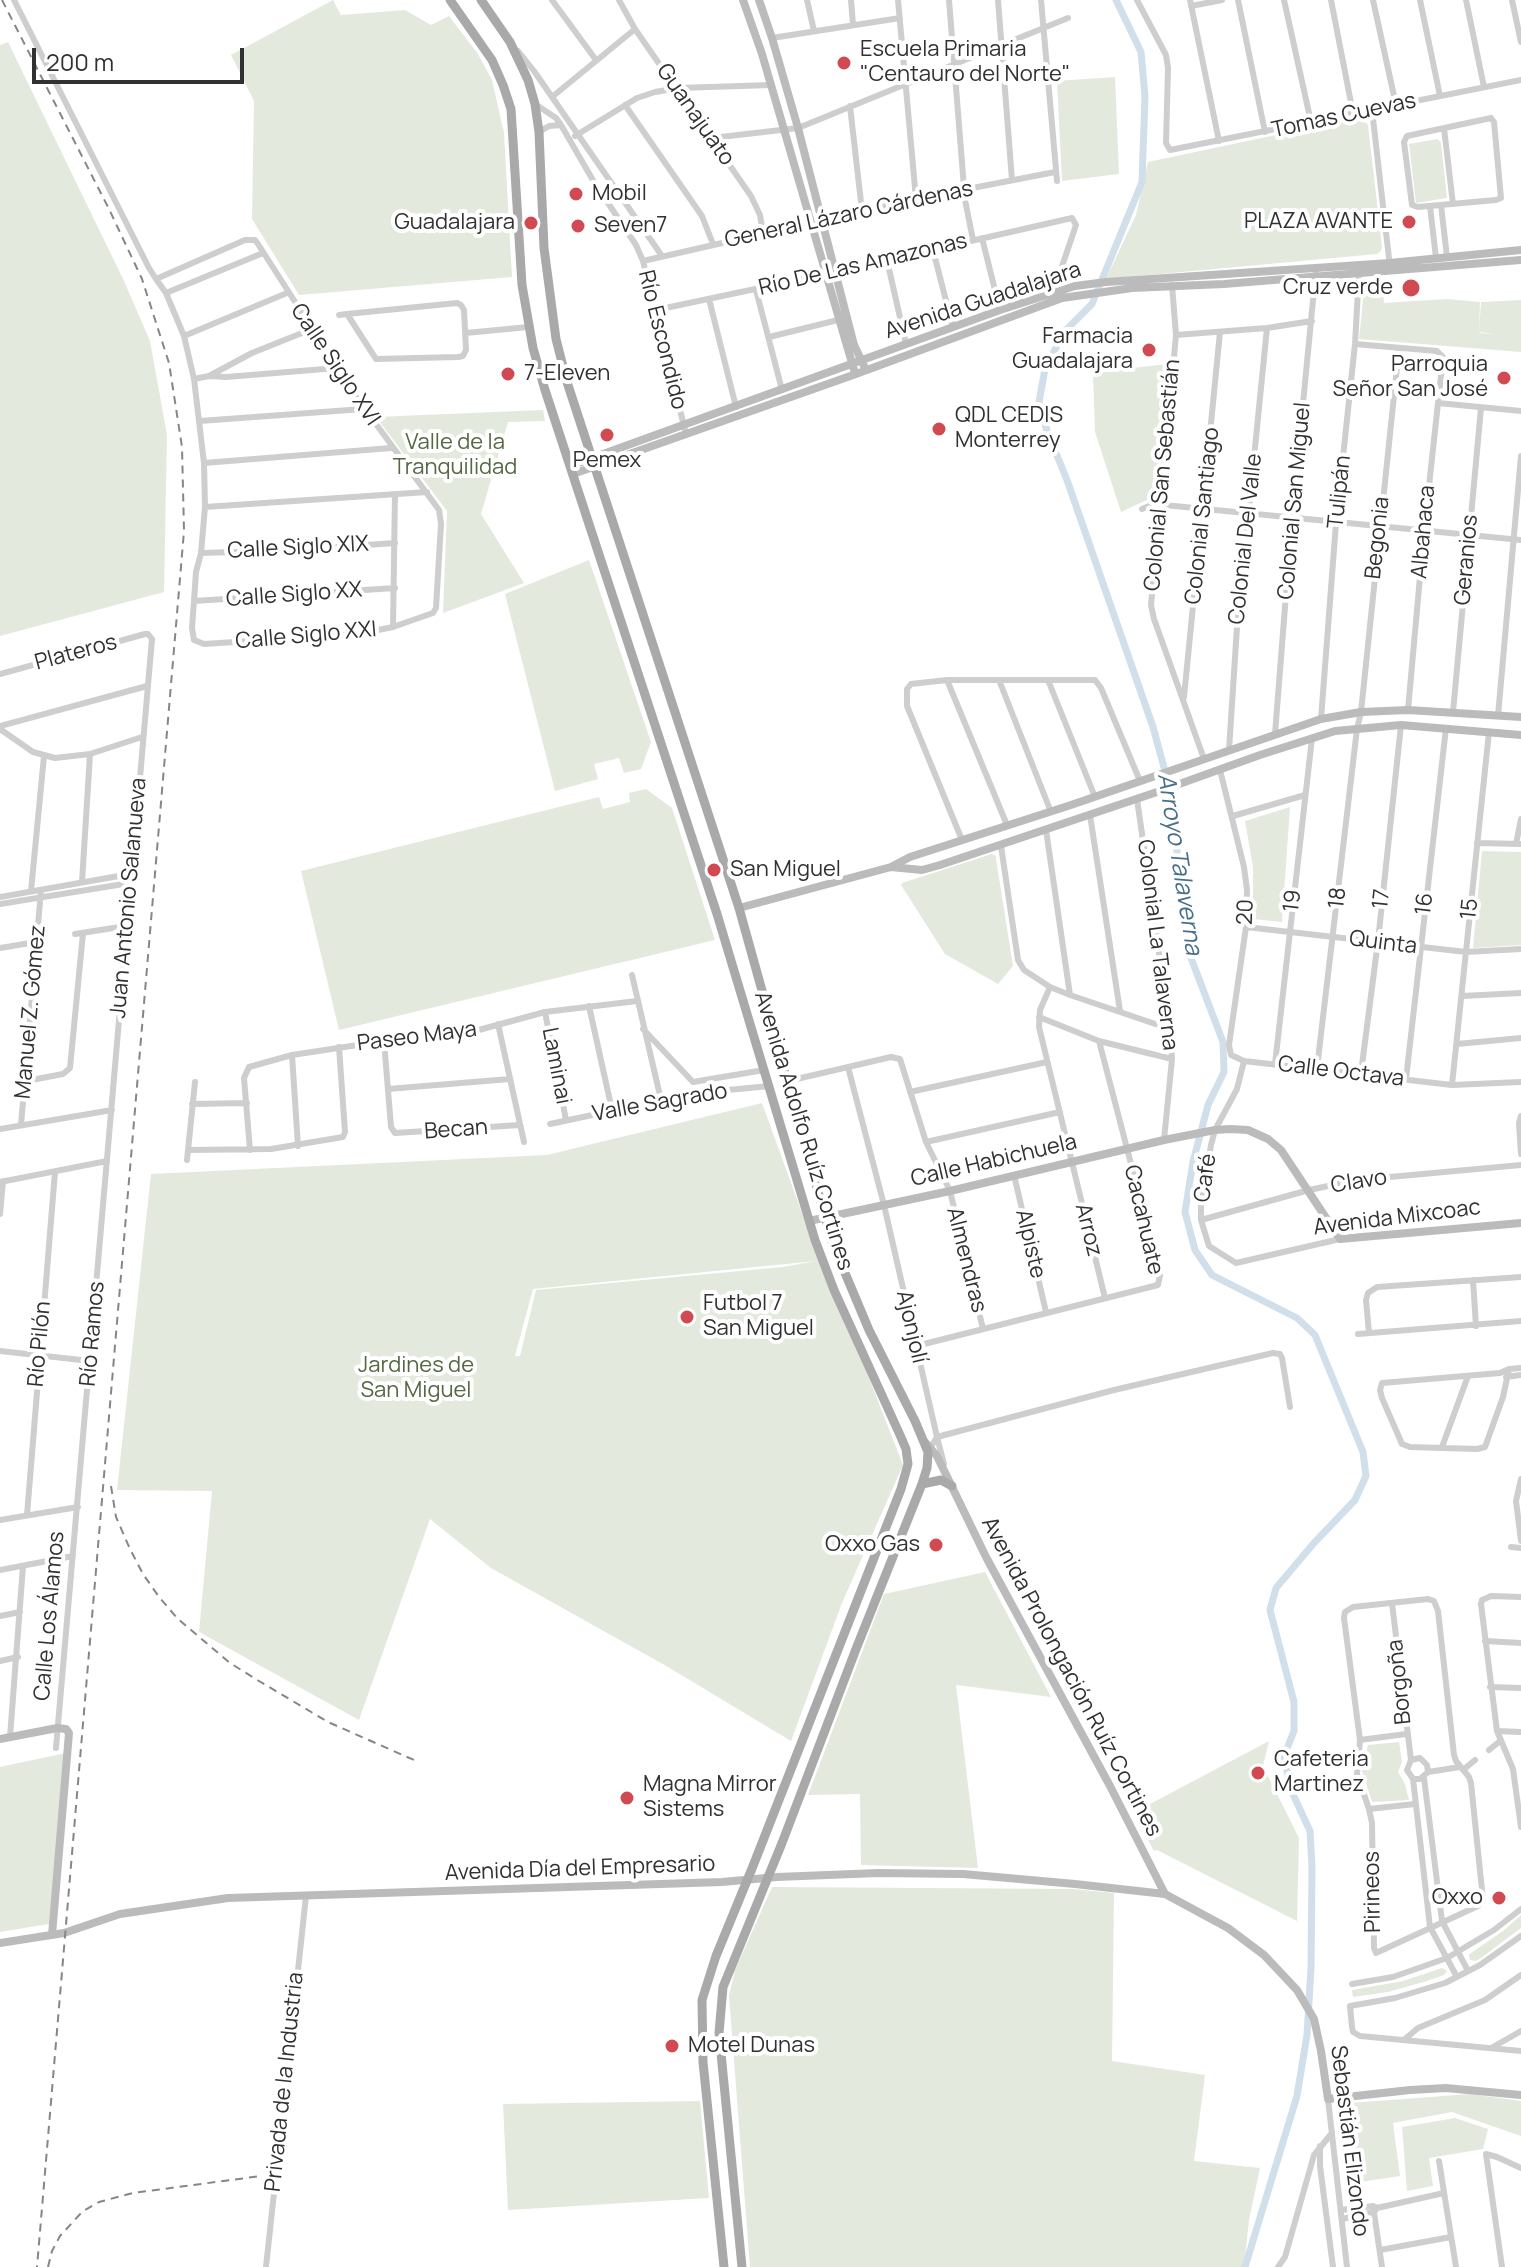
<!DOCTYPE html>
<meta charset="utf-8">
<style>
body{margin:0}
#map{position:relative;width:1521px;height:2267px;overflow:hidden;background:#fff;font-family:Manrope,sans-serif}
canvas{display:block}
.scale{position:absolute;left:32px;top:48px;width:212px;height:36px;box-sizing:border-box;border:4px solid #313131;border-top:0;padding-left:10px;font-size:24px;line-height:28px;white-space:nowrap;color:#313131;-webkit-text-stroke:6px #fff;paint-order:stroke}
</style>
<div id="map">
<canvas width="1521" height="2267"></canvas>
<div class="scale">200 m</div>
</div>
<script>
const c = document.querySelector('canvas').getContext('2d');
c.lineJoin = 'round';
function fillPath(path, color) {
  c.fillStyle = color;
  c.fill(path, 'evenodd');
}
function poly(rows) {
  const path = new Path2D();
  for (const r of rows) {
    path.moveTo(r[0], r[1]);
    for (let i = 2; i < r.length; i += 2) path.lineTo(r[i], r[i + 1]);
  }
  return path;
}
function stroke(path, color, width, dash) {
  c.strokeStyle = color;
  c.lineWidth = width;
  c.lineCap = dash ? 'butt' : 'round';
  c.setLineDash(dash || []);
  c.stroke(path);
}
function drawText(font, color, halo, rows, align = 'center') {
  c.font = font + ' Manrope,sans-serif';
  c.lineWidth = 8;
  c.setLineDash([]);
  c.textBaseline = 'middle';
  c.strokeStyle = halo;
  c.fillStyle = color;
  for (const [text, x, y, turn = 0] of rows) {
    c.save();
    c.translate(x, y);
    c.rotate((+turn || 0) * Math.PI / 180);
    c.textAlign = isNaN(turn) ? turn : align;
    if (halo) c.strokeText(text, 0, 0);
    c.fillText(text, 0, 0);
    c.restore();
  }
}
const green = poly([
 [333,0,341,15,405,10,431,25,449,16,478,54,492,80,504,133,512,277,299,295,252,219,254,101,231,55],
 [8,42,124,281,150,341,167,435,164,592,0,636,0,45],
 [1115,77,1119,174,1062,181,1057,81],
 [1361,117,1368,125,1382,247,1381,251,1377,254,1106,279,1136,215,1148,162],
 [1438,139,1441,143,1447,198,1416,203,1409,144],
 [1382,279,1384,303,1447,299,1480,302,1479,333,1495,334,1479,332,1481,302,1521,300,1521,352,1359,339,1365,281],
 [1166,364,1156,492,1151,498,1121,512,1095,432,1093,373],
 [543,410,545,421,508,422,481,514,524,583,443,613,447,511,376,417],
 [589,560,651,742,641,769,624,773,619,758,594,764,598,779,555,791,505,594],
 [646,789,672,808,715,940,339,1030,301,871,599,797,603,809,630,802,629,793],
 [1290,807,1282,922,1253,919,1253,867,1245,821],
 [1482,851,1521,852,1521,945,1473,948],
 [992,854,996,856,996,859,1013,966,998,984,945,954,901,885,902,883],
 [762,1103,819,1260,851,1332,903,1465,842,1603,791,1741,668,1667,491,1568,430,1519,359,1720,199,1632,212,1491,117,1490,151,1174,547,1155],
 [816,1261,783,1267,536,1290,520,1356,515,1356,533,1289],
 [985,1572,1051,1697,956,1685,978,1868,861,1865,860,1794,808,1795,884,1594],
 [1269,1741,1263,1766,1299,1838,1297,1921,1157,1850,1154,1851,1133,1813],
 [1399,1742,1402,1762,1398,1772,1405,1784,1409,1800,1372,1802,1362,1771,1368,1745],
 [66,1753,49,1924,0,1932,0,1767],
 [772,1887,1073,1889,1114,1893,1112,2061,1205,2075,1194,2161,1260,2168,1249,2220,1244,2267,750,2267,729,1996,735,1970],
 [1521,1915,1521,1928,1481,1958,1476,1961,1470,1960,1469,1955,1471,1953,1503,1931],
 [1442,1968,1447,1971,1444,1975,1427,1981,1388,1992,1353,1997,1352,1990,1403,1981],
 [1470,2094,1521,2101,1521,2136,1452,2112,1393,2123,1400,2176,1347,2184,1336,2104],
 [700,2101,709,2198,508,2210,503,2104],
 [1455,2118,1488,2129,1483,2149,1429,2158,1433,2186,1407,2191,1402,2127]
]);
const canal = poly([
 [1116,0,1141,52,1145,96,1142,182,1092,304,1064,332,1045,369,1039,402,1047,431,1067,480,1153,727,1175,808,1179,894,1191,958,1223,1042,1224,1072,1208,1105,1193,1162,1185,1212,1195,1250,1212,1275,1297,1318,1315,1335,1363,1452,1366,1476,1355,1500,1314,1543,1276,1588,1270,1610,1294,1702,1294,1731,1284,1756,1291,1790,1310,1831,1312,1867,1311,1968,1307,2035,1297,2096,1245,2267]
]);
const street = poly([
 [14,0,149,268,156,279,166,293,184,336,194,379,204,463,205,507,201,553,196,572,194,601,192,628,194,640,204,644,358,634,393,627,433,613,436,608,441,524,439,510,354,394,258,244,255,240,245,240,156,279],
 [552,0,596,60],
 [619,0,635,29,751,196,760,215,763,233],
 [807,0,814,31],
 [851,0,853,25],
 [898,0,916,199],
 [949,0,965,200,973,240],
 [998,0,1012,180],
 [1041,0,1057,181],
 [1137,0,1166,55,1168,68,1166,143,1170,150,1521,80],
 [1190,0,1219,141],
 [1238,0,1265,132],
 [1284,0,1311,122],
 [1331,0,1353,113],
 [1373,0,1396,105],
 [1420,0,1440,96],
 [1466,0,1484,87],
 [1512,0,1521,42],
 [1191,6,1222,0],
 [772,38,900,18],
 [518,51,534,71,662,256],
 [552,97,635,29],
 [535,104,556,118,561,125,594,182,636,245,643,261,686,434],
 [625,105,702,216,713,244],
 [850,106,862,211],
 [1372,110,1390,267],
 [1491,118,1494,122,1501,198,1496,200,1418,207,1412,205,1404,142,1407,136,1491,118],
 [1444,128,1453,204],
 [539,132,549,126,561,125],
 [575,136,637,98,655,92,678,88,771,85],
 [712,138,798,128,1068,18],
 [1441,205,1447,257],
 [1430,206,1436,258],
 [982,238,1000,310],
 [933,250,953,328],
 [887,260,906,344],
 [643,261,916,199,1055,172],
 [1172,285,1176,335,1151,605,1154,619,1204,759],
 [756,290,782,390],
 [166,293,263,253],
 [709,299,736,407],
 [656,310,826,274,1072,218,1076,225,1053,293],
 [339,315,347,314,457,303,461,305,464,310,466,350,463,356,458,357,376,359,347,314],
 [466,333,528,327],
 [1176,335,1267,328,1312,321],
 [184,336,287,293],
 [769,337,838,320],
 [1355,344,1437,351,1443,357,1424,532,1408,710],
 [209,376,252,353,312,329],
 [194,379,209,376,226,377,337,368],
 [1438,403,1521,411],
 [200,421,363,409],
 [204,463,391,448],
 [205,507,427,492],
 [1142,509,1154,504,1521,540],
 [201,553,297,550,395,543],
 [194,601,395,588],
 [393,627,395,495],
 [0,674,145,634,148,634,152,639,56,1748],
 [947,680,1007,825],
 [999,680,1051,812],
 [1048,680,1095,797],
 [1184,697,1220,332],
 [1453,712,1481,408],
 [1498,716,1521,456],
 [1321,719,1336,523,1355,344,1359,272],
 [0,726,147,686],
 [0,729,33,752,55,758,90,754,142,737],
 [1275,734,1292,518,1316,269],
 [1229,750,1237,627,1267,328],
 [1220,770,1244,867,1247,890,1246,927,1229,1045,1231,1055,1244,1061,1452,1085,1521,1082],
 [1137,799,1170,1029,1172,1059,1164,1140],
 [1090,815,1120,1011],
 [1233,816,1305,795],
 [1046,830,1070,995],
 [962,840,907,706,907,689,911,684,947,680,1095,680,1101,688,1140,781],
 [1477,843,1521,844],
 [1516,844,1521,819],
 [1001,846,1018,960,1024,970,1050,987,1070,995,1170,1029],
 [82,882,90,754],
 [31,891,44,756],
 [0,897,130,874],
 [0,904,130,883],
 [1246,927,1466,952,1521,949],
 [75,934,126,926],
 [0,948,36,942],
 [632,975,661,1100],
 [1050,987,1040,1010,1039,1027,1105,1298],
 [1462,996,1521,993],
 [589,1006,612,1110],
 [545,1012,566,1120],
 [1039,1017,1099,1041,1172,1059],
 [498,1024,524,1142],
 [643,1029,693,1082,764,1070],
 [384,1041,391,1127,395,1133,520,1125],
 [1457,1044,1521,1038],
 [292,1055,298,1146],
 [1244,1061,1237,1089,1215,1130,1211,1145,1201,1206,1201,1220,1209,1246,1236,1263,1340,1239],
 [1275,1064,1312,738],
 [848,1067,884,1205,937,1437,929,1450],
 [1317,1068,1357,729,1361,712,1399,348],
 [1361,1073,1378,941,1401,725],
 [1406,1079,1446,728],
 [26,1081,63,1074,70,1068,83,933],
 [788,1081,891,1057,900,1059,926,1142,950,1191,983,1329],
 [1452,1085,1489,732],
 [388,1089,510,1079],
 [910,1092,1047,1062],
 [192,1104,247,1103],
 [1521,1116,1519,1123,1521,1154],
 [550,1124,696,1093,770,1086],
 [21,1125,41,890],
 [0,1129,112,1110],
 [926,1142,1060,1112],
 [188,1150,271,1149,343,1137,345,1132,339,1047],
 [250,1150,244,1078,249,1067,292,1055,384,1041,464,1034,545,1012,637,1001],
 [187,1160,195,1082],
 [1014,1175,1046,1312],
 [0,1182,107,1161],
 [0,1214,3,1181],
 [1201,1220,1309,1190,1357,1180,1521,1165],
 [1473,1280,1476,1326],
 [1369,1333,1366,1300,1368,1293,1377,1287,1521,1277],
 [1358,1334,1521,1321],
 [916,1346,1158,1285,1160,1275,1099,1041],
 [0,1351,90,1361],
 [1509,1369,1503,1397,1485,1447,1477,1449,1410,1447,1402,1444,1382,1398,1380,1390,1382,1383,1500,1373,1509,1369,1521,1368],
 [1506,1377,1521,1375],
 [1442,1447,1468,1376],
 [944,1464,937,1437,1114,1390,1273,1353,1280,1354,1282,1358,1290,1407],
 [1521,1479,1516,1501,1521,1541],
 [27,1515,55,1172],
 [0,1520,78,1507],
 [1511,1547,1521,1548],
 [0,1570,73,1556],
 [1521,1597,1491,1596,1482,1600,1481,1604,1497,1731,1513,1769,1521,1827],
 [1428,1599,1434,1601,1438,1611,1454,1755,1456,1761,1469,1777,1471,1783,1483,1900,1478,1906,1376,1953,1374,1948,1372,1823,1369,1809,1357,1774,1360,1740,1344,1618,1345,1612,1353,1607,1428,1599],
 [1392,1603,1411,1760],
 [0,1616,20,1612],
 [1485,1641,1521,1643],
 [0,1661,18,1657],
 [1490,1687,1521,1688],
 [1497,1731,1521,1732],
 [10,1737,23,1566],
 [1360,1740,1406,1734],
 [1489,1750,1500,1741],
 [1463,1770,1475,1760],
 [1428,1772,1460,1767],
 [1424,1778,1442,1921,1468,1971],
 [1413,1779,1420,1779,1428,1772,1427,1765,1420,1758,1411,1760,1407,1770,1413,1779,1430,1927,1457,1977],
 [1369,1809,1415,1804],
 [1521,1936,1480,1965,1445,1983,1395,1998,1350,2006,1352,2027,1353,2032,1360,2036,1521,2051],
 [1352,1984,1393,1977,1447,1958,1494,1930,1521,1909],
 [1405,2039,1418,2028,1485,2000,1521,1975],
 [1493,2047,1521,2031],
 [1328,2099,1347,2267],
 [1320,2146,1320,2166,1333,2267],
 [1439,2161,1456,2267],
 [1373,2206,1382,2267],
 [1341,2210,1373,2206,1376,2207],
 [1342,2219,1374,2212,1377,2208,1444,2193],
 [1380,2250,1451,2237],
 [266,2267,306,1896],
 [1278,2267,1285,2257,1314,2155,1332,2133],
 [1502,2267,1486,2154,1497,2157,1521,2168]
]);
const secondary = poly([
 [743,0,762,54,854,370],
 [759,0,772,38,798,128,854,345,864,366],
 [570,466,1000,310,1075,286,1106,282,1390,263,1521,250],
 [573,474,856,374,1062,298,1132,288,1224,284,1521,260],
 [891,867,922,870,940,865,1157,792,1260,755,1335,731,1401,725,1521,735],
 [739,908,891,867,910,857,1071,805,1321,719,1361,712,1408,710,1521,717],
 [809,1221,950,1191,1164,1140,1215,1130,1230,1129,1248,1130,1268,1139,1281,1150,1340,1239,1521,1223],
 [925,1442,937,1456,986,1557,1110,1786,1165,1894],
 [0,1739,57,1728,66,1729,69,1733,52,1935],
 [0,1943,64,1933,120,1914,228,1898,722,1882,777,1877,878,1873,963,1874,1075,1884,1165,1894,1228,1928,1264,1955,1297,1990,1314,2019,1321,2051,1328,2099,1410,2090,1446,2088,1521,2095]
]);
const primary = poly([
 [450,0,492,60,503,85,511,109,522,285,533,348,545,390,717,914,815,1240,834,1290,900,1435,906,1449,908,1464,901,1489,753,1866,716,1956,702,2000,703,2062,724,2267],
 [481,0,510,42,528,80,535,104,539,132,544,248,556,339,567,382,739,908,832,1242,869,1330,915,1421,928,1452,927,1468,922,1484,856,1649,782,1843,723,1987,719,2033,742,2267],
 [922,1484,941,1480,952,1486]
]);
const rail = poly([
 [2,0,109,209,142,279,169,363,182,447,184,531,37,2267],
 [111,1486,116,1517,130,1549,143,1574,159,1597,178,1619,230,1663,259,1681,328,1722,414,1760],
 [48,2267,52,2251,60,2236,83,2211,99,2202,133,2193,261,2176]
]);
const markers = [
 [844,63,8,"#d14a51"],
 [576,194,8,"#d14a51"],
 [1409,222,8,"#d14a51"],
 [531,223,8,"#d14a51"],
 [578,226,8,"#d14a51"],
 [1411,288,10,"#d14a51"],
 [1149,350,8,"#d14a51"],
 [508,374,8,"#d14a51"],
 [1504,378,8,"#d14a51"],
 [939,429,8,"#d14a51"],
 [607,435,8,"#d14a51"],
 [714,870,8,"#d14a51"],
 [687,1317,8,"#d14a51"],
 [936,1545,8,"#d14a51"],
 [1258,1773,8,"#d14a51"],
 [627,1798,8,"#d14a51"],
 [1499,1898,8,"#d14a51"],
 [672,2046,8,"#d14a51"]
];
const poiNames = [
 ["Escuela Primaria",860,50],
 ["\"Centauro del Norte\"",860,75],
 ["Mobil",592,194],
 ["PLAZA AVANTE",1393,222,"right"],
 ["Guadalajara",515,223,"right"],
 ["Seven7",594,226],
 ["Cruz verde",1393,288,"right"],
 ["Farmacia",1133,337,"right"],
 ["Guadalajara",1133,362,"right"],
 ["Parroquia",1488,365,"right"],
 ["Señor San José",1488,390,"right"],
 ["7-Eleven",524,374],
 ["QDL CEDIS",955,416],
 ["Monterrey",955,441],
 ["Pemex",607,461,"center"],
 ["San Miguel",730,870],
 ["Futbol 7",703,1304],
 ["San Miguel",703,1329],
 ["Oxxo Gas",920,1545,"right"],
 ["Cafeteria",1274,1760],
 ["Martinez",1274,1785],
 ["Magna Mirror",643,1785],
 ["Sistems",643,1810],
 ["Oxxo",1483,1898,"right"],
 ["Motel Dunas",688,2046]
];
const streetNames = [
 ["Guanajuato",695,115,55],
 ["Tomas Cuevas",1344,116,-12],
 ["General Lázaro Cárdenas",849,215,-12],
 ["Río De Las Amazonas",863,265,-13],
 ["Avenida Guadalajara",983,301,-18],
 ["Río Escondido",662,340,76],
 ["Calle Siglo XVI",335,365,56],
 ["Colonial San Sebastián",1163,475,-85],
 ["Tulipán",1340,492,-84],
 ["Colonial San Miguel",1295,501,-85],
 ["Colonial Santiago",1203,516,-84],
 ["Albahaca",1424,532,-85],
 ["Begonia",1378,538,-84],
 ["Colonial Del Valle",1246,539,-84],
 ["Calle Siglo XIX",298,548,-3],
 ["Geranios",1467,560,-85],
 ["Calle Siglo XX",294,595,-4],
 ["Calle Siglo XXI",306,636,-5],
 ["Plateros",76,653,-15],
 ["Juan Antonio Salanueva",129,898,-85],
 ["18",1338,898,-84],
 ["17",1382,899,-84],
 ["19",1293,901,-83],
 ["16",1425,904,-83],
 ["15",1470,909,-84],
 ["20",1246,912,-88],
 ["Quinta",1383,943,7],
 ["Colonial La Talaverna",1157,945,83],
 ["Manuel Z. Gómez",31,1012,-85],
 ["Paseo Maya",417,1037,-7],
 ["Laminai",556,1066,79],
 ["Calle Octava",1341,1072,7],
 ["Valle Sagrado",660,1103,-10],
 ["Becan",456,1130,-4],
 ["Avenida Adolfo Ruíz Cortines",803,1131,73],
 ["Calle Habichuela",994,1161,-13],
 ["Café",1206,1178,-82],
 ["Clavo",1359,1182,-9],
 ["Avenida Mixcoac",1397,1218,-7],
 ["Cacahuate",1143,1220,77],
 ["Arroz",1088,1230,76],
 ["Alpiste",1030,1244,77],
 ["Almendras",966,1260,76],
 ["Ajonjolí",911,1327,77],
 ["Río Ramos",93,1334,-85],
 ["Río Pilón",40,1344,-85],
 ["Calle Los Álamos",50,1616,-85],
 ["Avenida Prolongación Ruíz Cortines",1071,1677,62],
 ["Borgoña",1400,1682,-96],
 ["Avenida Día del Empresario",580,1869,-2],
 ["Pirineos",1373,1892,-91],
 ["Privada de la Industria",285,2082,-84],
 ["Sebastián Elizondo",1349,2141,83]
];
const parkNames = [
 ["Valle de la",455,443],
 ["Tranquilidad",455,468],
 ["Jardines de",416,1366],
 ["San Miguel",416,1391]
];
const waterNames = [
 ["Arroyo Talaverna",1179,864,81]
];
fillPath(green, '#e4e9de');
stroke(canal, '#d0dfe9', 7);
stroke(street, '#cecece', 6);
stroke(secondary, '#bbb', 8);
stroke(primary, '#a9a9a9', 9);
stroke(rail, '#868686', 2, [8, 6]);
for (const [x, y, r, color] of markers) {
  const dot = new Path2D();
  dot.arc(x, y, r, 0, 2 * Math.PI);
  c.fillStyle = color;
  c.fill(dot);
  stroke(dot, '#fff', 3);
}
drawText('22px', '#313131', '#fff', poiNames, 'left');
drawText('22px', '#313131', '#fff', streetNames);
drawText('22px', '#536843', '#fff', parkNames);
drawText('italic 24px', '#486f8a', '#fff', waterNames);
</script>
